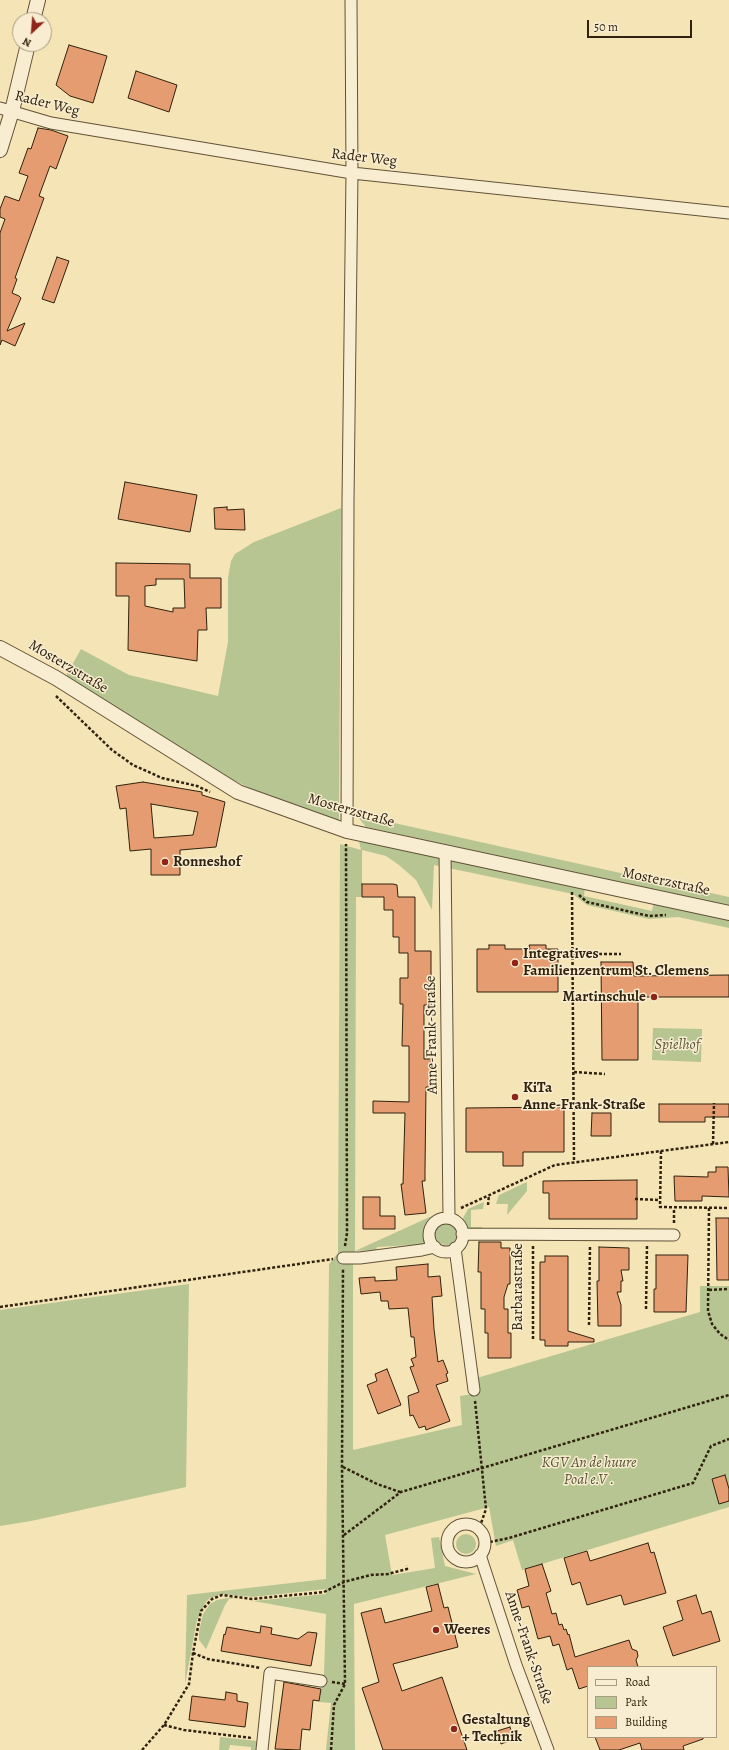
<!DOCTYPE html>
<meta charset="utf-8">
<style>
body{margin:0}
#map{position:relative;width:729px;height:1750px;overflow:hidden;background:#f5e4b6;font-family:Alegreya,serif}
canvas{display:block}
.legend{position:absolute;left:587px;top:1666px;width:130px;height:72px;box-sizing:border-box;background:#f8edd0;border:1px solid #a89c82;margin:0;padding:5px 7px;list-style:none;font-size:12px;color:#30220e}
.legend li{display:flex;align-items:center;gap:8px;height:20px}
.legend b{width:20px;border:1px solid #a89c82}
.north{position:absolute;left:12px;top:12px;width:40px;height:40px;box-sizing:border-box;background:#f8edd0;border:1px solid #a89c82;border-radius:50%;rotate:206deg;font-size:11px;font-weight:700;line-height:16px;text-align:center;color:#30220e}
.north::after{content:'';display:block;margin:auto;width:14px;height:18px;background:#8f2418;clip-path:polygon(50% 0,100% 100%,50% 72%,0 100%)}
.scale{position:absolute;left:587px;top:20px;width:105px;height:18px;box-sizing:border-box;border:2px solid #30220e;border-top:0;padding-left:5px;font-size:12px;line-height:14px;white-space:nowrap;color:#30220e;-webkit-text-stroke:3px #f8edd0;paint-order:stroke}
</style>
<div id="map">
<canvas width="729" height="1750"></canvas>
<ul class="legend">
<li><b style="height:5px;background:#f8edd0"></b>Road</li>
<li><b style="height:11px;background:#b6c592"></b>Park</li>
<li><b style="height:11px;background:#e49c70"></b>Building</li>
</ul>
<div class="north">N</div>
<div class="scale">50 m</div>
</div>
<script>
const c = document.querySelector('canvas').getContext('2d');
c.lineJoin = 'round';
function fillPath(path, color) {
  c.fillStyle = color;
  c.fill(path, 'evenodd');
}
function poly(rows) {
  const path = new Path2D();
  for (const r of rows) {
    if (r.length === 3) {
      path.moveTo(r[0] + r[2], r[1]);
      path.arc(r[0], r[1], r[2], 0, 2 * Math.PI);
      continue;
    }
    path.moveTo(r[0], r[1]);
    for (let i = 2; i < r.length; i += 2) path.lineTo(r[i], r[i + 1]);
  }
  return path;
}
function stroke(path, color, width, dash) {
  c.strokeStyle = color;
  c.lineWidth = width;
  c.lineCap = dash ? 'butt' : 'round';
  c.setLineDash(dash || []);
  c.stroke(path);
}
function drawText(font, color, halo, rows, align = 'center') {
  c.font = font + ' Alegreya,serif';
  c.lineWidth = 3;
  c.setLineDash([]);
  c.textBaseline = 'middle';
  c.strokeStyle = halo;
  c.fillStyle = color;
  for (const [text, x, y, turn = 0] of rows) {
    c.save();
    c.translate(x, y);
    c.rotate((+turn || 0) * Math.PI / 180);
    c.textAlign = isNaN(turn) ? turn : align;
    if (halo) c.strokeText(text, 0, 0);
    c.fillText(text, 0, 0);
    c.restore();
  }
}
const green = poly([
 [341,508,339,820,300,809,260,793,227,777,66,676,81,649,129,675,218,696,228,642,228,578,231,561,235,554,254,542],
 [358,815,729,897,729,906,366,827,358,817],
 [359,841,585,887,584,896,652,911,654,901,729,918,729,928,678,917,649,919,587,905,573,894,434,865,432,910,416,880,399,865,386,856,362,850,362,897,356,897,355,1251,434,1215,425,1231,426,1240,423,1246,413,1248,412,1245,377,1247,376,1250,355,1251,353,1263,353,1450,462,1425,460,1396,478,1393,477,1378,700,1312,700,1286,729,1286,729,1507,522,1570,513,1540,496,1546,489,1507,385,1535,392,1575,435,1568,431,1538,439,1537,445,1566,476,1574,354,1604,355,1750,326,1750,331,1703,319,1702,324,1674,326,1614,253,1601,326,1594,326,1589,253,1597,222,1594,210,1598,206,1602,197,1620,185,1684,187,1595,326,1579,329,1264,338,1253,340,844,361,850],
 [653,1028,702,1029,701,1062,652,1060],
 [527,1182,527,1191,507,1215,508,1204,496,1204,499,1195],
 [484,1202,483,1209,471,1210,471,1227,482,1227,482,1231,472,1231,462,1224,462,1220,468,1209],
 [446,1234,11],
 [189,1284,186,1487,31,1521,0,1526,0,1310],
 [466,1544,10],
 [227,1598,236,1599,229,1599,225,1605,206,1649,199,1640,199,1632,203,1614,210,1604,217,1600],
 [220,1737,257,1741,256,1750,251,1750,251,1747,230,1745,229,1750,219,1750]
]);
const building = poly([
 [69,45,107,56,93,103,70,96,56,85,69,45],
 [136,71,177,85,169,112,128,98,136,71],
 [38,128,51,130,68,136,56,169,50,166,39,196,44,198,15,278,17,279,12,293,19,296,21,298,7,331,25,323,15,346,2,340,0,345,0,233,5,219,0,217,0,209,5,196,19,201,28,176,19,173,28,148,31,149,38,128],
 [57,257,69,261,54,303,42,299,57,257],
 [125,482,197,495,190,532,118,519,125,482],
 [227,507,227,510,244,509,245,530,215,529,214,508,227,507],
 [116,563,190,564,190,578,221,578,221,608,206,608,207,630,198,630,197,661,128,650,129,596,116,596,116,563],
 [156,579,184,579,185,608,173,608,173,612,145,606,145,586,156,585,156,579],
 [143,782,202,792,202,795,225,802,216,847,180,850,180,875,151,875,151,849,130,851,126,808,120,809,116,786,143,782],
 [151,804,198,812,193,835,154,838,151,804],
 [362,884,393,884,397,885,398,897,415,897,415,951,431,951,431,1005,424,1005,424,1059,431,1059,431,1087,426,1087,425,1170,425,1181,422,1181,426,1213,405,1215,401,1184,403,1184,405,1113,373,1113,373,1101,409,1102,409,1046,402,1046,403,1004,400,1004,400,978,408,978,408,953,399,953,399,937,393,937,393,910,384,910,384,897,362,897,362,884],
 [489,945,505,945,505,949,530,949,529,945,546,945,546,949,558,949,558,992,477,992,477,949,489,949,489,945],
 [601,962,633,962,634,976,729,975,729,997,638,997,638,1060,602,1060,601,962],
 [659,1104,729,1104,729,1117,705,1117,705,1122,659,1122,659,1104],
 [564,1107,564,1152,523,1152,523,1166,503,1166,503,1152,466,1152,466,1108,564,1107],
 [592,1113,611,1113,611,1136,591,1136,592,1113],
 [716,1167,728,1167,729,1197,702,1196,702,1201,675,1201,674,1176,708,1177,708,1172,716,1172,716,1167],
 [637,1180,637,1219,549,1219,549,1193,543,1193,543,1181,637,1180],
 [363,1197,380,1197,380,1216,395,1216,395,1229,363,1229,363,1197],
 [716,1218,729,1218,729,1280,717,1280,716,1218],
 [479,1242,501,1242,501,1248,510,1248,510,1284,508,1284,504,1297,504,1309,508,1309,508,1333,511,1333,511,1358,488,1358,488,1333,485,1333,485,1309,481,1309,481,1272,478,1272,479,1242],
 [599,1247,629,1248,629,1270,621,1270,623,1281,621,1281,621,1292,617,1292,621,1305,621,1326,598,1326,597,1281,599,1281,599,1247],
 [656,1255,688,1255,686,1312,654,1312,654,1289,656,1289,656,1255],
 [545,1256,568,1256,568,1331,594,1339,594,1342,568,1342,568,1346,545,1346,545,1340,540,1340,540,1262,545,1262,545,1256],
 [428,1264,428,1277,440,1276,442,1296,432,1297,434,1329,438,1362,443,1360,448,1373,446,1374,448,1381,436,1385,450,1421,426,1430,425,1426,419,1428,413,1415,410,1416,408,1396,419,1392,410,1367,414,1366,411,1359,416,1357,414,1337,411,1337,408,1308,389,1309,388,1301,381,1301,380,1292,361,1294,359,1278,375,1277,375,1281,397,1280,396,1267,428,1264],
 [387,1369,401,1405,378,1414,367,1385,377,1381,375,1374,387,1369],
 [725,1475,729,1489,729,1501,719,1504,712,1479,725,1475],
 [648,1543,651,1553,654,1552,666,1593,624,1605,621,1595,587,1605,580,1582,572,1585,564,1558,587,1551,590,1561,648,1543],
 [542,1564,551,1591,546,1593,552,1614,556,1613,559,1625,562,1624,564,1630,566,1629,568,1635,569,1634,575,1657,629,1640,632,1649,637,1651,638,1656,636,1660,638,1667,588,1667,588,1686,579,1689,572,1668,567,1670,559,1644,553,1646,550,1636,538,1639,529,1606,522,1608,517,1590,529,1586,525,1569,542,1564],
 [438,1584,444,1608,448,1607,458,1647,393,1664,402,1691,442,1677,467,1750,383,1750,362,1688,379,1682,361,1613,381,1608,385,1623,432,1611,426,1587,438,1584],
 [696,1595,702,1614,711,1611,720,1641,673,1656,663,1627,683,1620,677,1601,696,1595],
 [261,1626,272,1628,271,1634,298,1639,308,1632,317,1633,311,1666,221,1651,224,1634,225,1635,227,1627,260,1633,261,1626],
 [284,1682,321,1689,319,1701,313,1700,310,1730,302,1729,300,1750,275,1749,284,1682],
 [226,1692,237,1694,237,1701,248,1703,245,1727,189,1720,192,1696,225,1700,226,1692],
 [510,1727,514,1739,501,1744,497,1731,510,1727],
 [595,1737,703,1737,703,1739,683,1746,684,1750,642,1750,640,1743,619,1750,600,1750,595,1737]
]);
const path = poly([
 [56,696,112,750,133,765,162,778,197,786,210,792],
 [572,892,574,1162],
 [579,895,587,902,649,916,666,915],
 [574,954,621,954],
 [574,1072,605,1074],
 [713,1144,714,1103],
 [661,1151,660,1207,729,1208],
 [635,1199,660,1200],
 [488,1205,489,1195],
 [461,1208,555,1165,729,1142],
 [709,1208,708,1311,712,1324,720,1334,729,1340],
 [674,1223,674,1208],
 [345,1246,347,1233,346,844],
 [709,1290,729,1289],
 [0,1307,333,1259],
 [646,1309,647,1245],
 [589,1325,590,1245],
 [533,1339,533,1246],
 [475,1401,486,1509,479,1529],
 [343,1467,377,1484,400,1492],
 [344,1535,401,1492,729,1395],
 [485,1543,509,1538,693,1483,711,1446,729,1439],
 [193,1653,208,1659,261,1668],
 [332,1682,345,1684],
 [164,1725,184,1730,252,1738],
 [142,1750,164,1725,189,1684,193,1653,201,1611,212,1599,222,1595,252,1599,324,1592,344,1582,371,1575,388,1574,407,1569,406,1566],
 [331,1750,334,1705,345,1684,342,1467,343,1269]
]);
const minor = poly([
 [0,108,51,123,352,173,729,213],
 [347,831,348,501,352,173,351,0],
 [445,852,449,1218],
 [446,1235,17],
 [462,1234,674,1235],
 [455,1248,474,1390],
 [343,1258,360,1258,422,1250,435,1247],
 [466,1543,19],
 [480,1555,516,1665,548,1750],
 [262,1750,270,1673,321,1681]
]);
const tertiary = poly([
 [33,20,38,0],
 [0,150,12,111,28,44],
 [0,648,56,678,238,792,347,831,729,913]
]);
const markers = [
 [165,862,4,"#8f2418"],
 [515,963,4,"#8f2418"],
 [654,997,4,"#8f2418"],
 [515,1097,4,"#8f2418"],
 [436,1630,4,"#8f2418"],
 [454,1729,4,"#8f2418"]
];
const streetNames = [
 ["Rader Weg",47,104,14],
 ["Rader Weg",364,158,7],
 ["Mosterzstraße",68,667,31],
 ["Mosterzstraße",351,811,16],
 ["Mosterzstraße",666,882,12],
 ["Anne-Frank-Straße",432,1035,-91],
 ["Barbarastraße",518,1287,-90],
 ["Anne-Frank-Straße",528,1648,71]
];
const poiNames = [
 ["Ronneshof",173,862],
 ["Integratives",523,954],
 ["Familienzentrum St. Clemens",523,971],
 ["Martinschule",646,997,"right"],
 ["KiTa",523,1088],
 ["Anne-Frank-Straße",523,1105],
 ["Weeres",444,1630],
 ["Gestaltung",462,1720],
 ["+ Technik",462,1737]
];
const parkNames = [
 ["Spielhof",677,1045],
 ["KGV An de huure",589,1463],
 ["Poal e.V .",589,1480]
];
fillPath(green, '#b6c592');
fillPath(building, '#e49c70');
stroke(building, '#30220e', 1);
stroke(minor, '#615238', 13);
stroke(tertiary, '#615238', 16);
stroke(path, '#30220e', 2.5, [3, 2]);
stroke(minor, '#f8edd0', 11);
stroke(tertiary, '#f8edd0', 14);
for (const [x, y, r, color] of markers) {
  const dot = new Path2D();
  dot.arc(x, y, r, 0, 2 * Math.PI);
  c.fillStyle = color;
  c.fill(dot);
  stroke(dot, '#f8edd0', 1.5);
}
drawText('15px', '#30220e', '#f8edd0', streetNames);
drawText('bold 15px', '#30220e', '#f8edd0', poiNames, 'left');
drawText('italic 15px', '#585336', '#f8edd0', parkNames);
</script>
